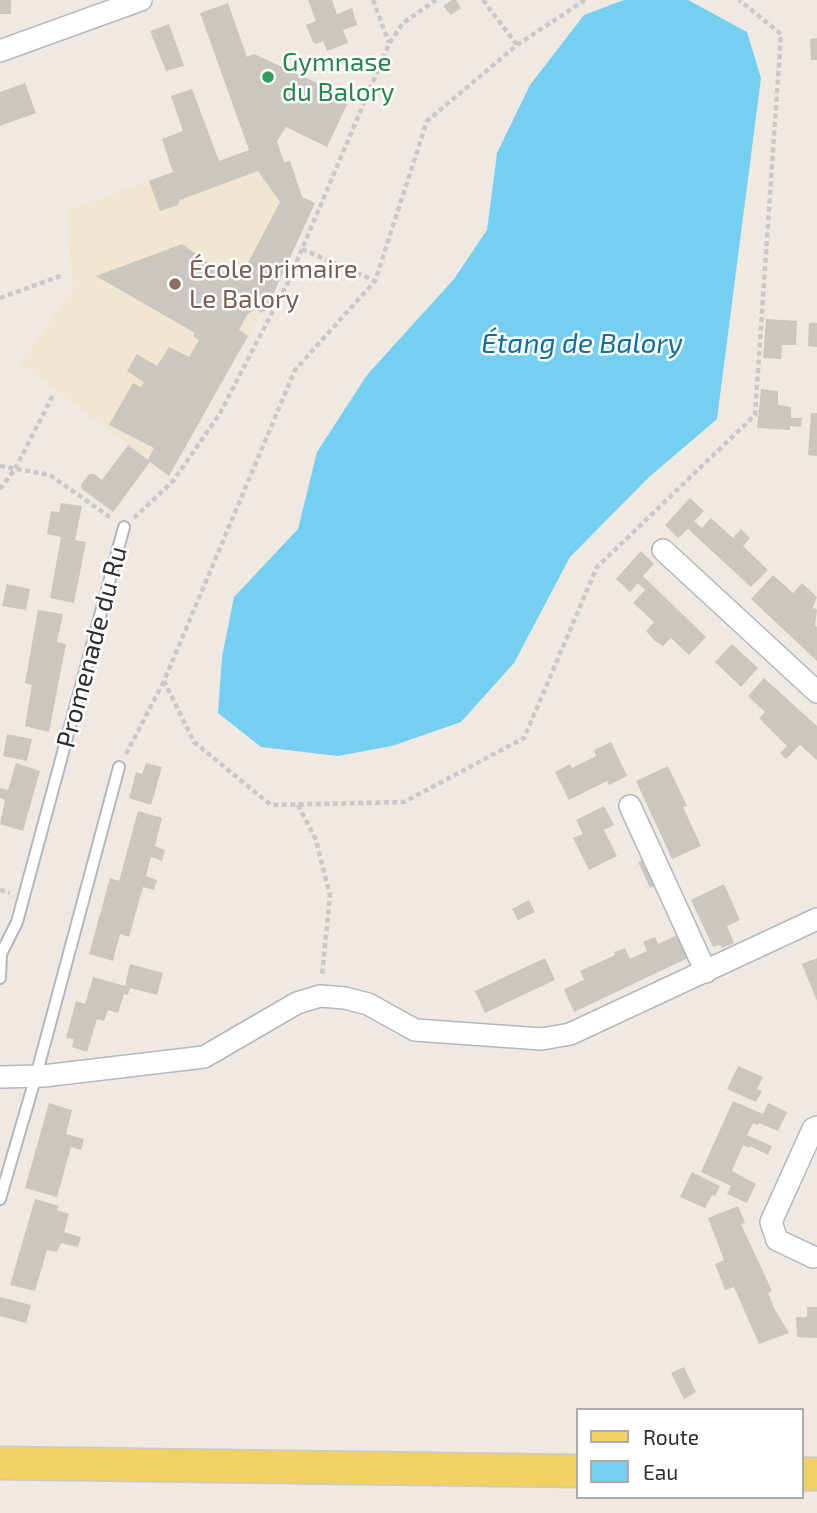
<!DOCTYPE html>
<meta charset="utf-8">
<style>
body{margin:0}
#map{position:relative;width:817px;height:1513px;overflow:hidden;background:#efe9e1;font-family:"Exo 2",sans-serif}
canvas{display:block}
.legend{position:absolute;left:576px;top:1408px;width:228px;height:91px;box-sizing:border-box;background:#fff;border:2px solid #ababab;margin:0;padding:9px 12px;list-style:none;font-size:21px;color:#2e2e2e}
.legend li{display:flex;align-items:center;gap:14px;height:35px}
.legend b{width:35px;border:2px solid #ababab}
</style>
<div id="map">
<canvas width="817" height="1513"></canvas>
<ul class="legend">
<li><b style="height:9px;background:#f2d163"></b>Route</li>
<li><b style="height:19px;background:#75cff0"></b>Eau</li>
</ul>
</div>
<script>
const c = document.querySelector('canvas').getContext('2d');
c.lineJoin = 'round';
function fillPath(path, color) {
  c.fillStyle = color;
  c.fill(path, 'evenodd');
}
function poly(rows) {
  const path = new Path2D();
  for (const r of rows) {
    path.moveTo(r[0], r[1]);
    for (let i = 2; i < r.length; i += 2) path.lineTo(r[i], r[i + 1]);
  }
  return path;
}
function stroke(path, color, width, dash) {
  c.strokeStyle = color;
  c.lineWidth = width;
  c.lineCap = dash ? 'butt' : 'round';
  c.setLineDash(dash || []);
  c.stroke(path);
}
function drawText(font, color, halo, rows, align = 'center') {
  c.font = font + ' "Exo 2",sans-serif';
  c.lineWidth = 5;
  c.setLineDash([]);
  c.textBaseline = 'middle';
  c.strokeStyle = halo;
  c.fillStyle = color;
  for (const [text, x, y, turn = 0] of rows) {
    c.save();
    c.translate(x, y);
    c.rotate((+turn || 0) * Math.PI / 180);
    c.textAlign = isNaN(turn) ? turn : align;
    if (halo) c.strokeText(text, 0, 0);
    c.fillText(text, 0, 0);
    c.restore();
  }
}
const education = poly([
 [192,89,219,161,249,150,284,162,290,161,302,197,315,203,266,310,261,314,169,476,20,363,73,290,66,211,173,172,162,139,182,131,171,96]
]);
const water = poly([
 [624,0,688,0,747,32,761,78,717,419,648,478,570,557,514,663,461,722,392,746,338,756,261,747,218,713,222,657,234,597,298,529,317,452,367,375,454,279,487,230,497,153,530,85,584,15]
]);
const building = poly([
 [0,0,11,0,11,14,0,14],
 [308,0,332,0,337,14,352,8,357,25,343,30,348,43,327,51,323,41,316,44,313,42,306,25,316,21],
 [452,0,456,0,461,8,451,15,443,6],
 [228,3,247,57,254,54,350,98,327,147,286,127,277,141,284,162,290,161,302,197,315,203,266,310,261,313,255,309,247,315,239,330,248,336,169,476,150,462,113,512,82,489,81,485,89,474,94,474,102,480,128,445,148,460,154,448,109,425,133,383,141,387,144,382,127,371,137,354,157,366,169,347,189,357,199,340,193,336,195,333,96,276,182,244,196,254,195,256,239,280,280,202,258,171,180,200,178,205,160,211,149,181,173,172,162,139,183,131,171,96,192,89,219,161,249,150,200,13],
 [169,24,184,66,166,71,150,31],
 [817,38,817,60,811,60,810,39],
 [25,83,36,113,0,126,0,92],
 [766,319,797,321,796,345,782,345,781,359,763,358],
 [809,323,817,323,817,347,808,346],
 [761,389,778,391,778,405,791,407,791,418,802,418,801,427,790,426,790,430,757,428],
 [811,413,817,413,817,456,808,455],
 [690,498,704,511,694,521,702,528,711,518,733,538,741,529,750,538,743,546,768,570,751,587,688,529,678,538,665,525],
 [61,503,82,506,75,540,86,542,74,603,50,598,61,537,47,534,51,511,59,512],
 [641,551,654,564,643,576,706,637,689,655,671,638,663,646,654,640,646,631,654,622,633,603,645,590,638,583,630,592,616,579],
 [773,575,793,593,802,583,817,597,812,610,814,608,817,610,815,625,817,627,817,661,751,599],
 [7,584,30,589,26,610,2,606],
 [38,610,63,614,57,642,66,644,49,732,25,726,32,685,25,683],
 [732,644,758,668,741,687,715,662],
 [764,678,817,726,817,760,800,745,786,759,780,753,787,746,759,718,765,712,748,696],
 [7,734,32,739,27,761,3,756],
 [611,742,627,776,609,785,607,781,569,800,555,772,570,764,572,768,596,756,594,750],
 [16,763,40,771,23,831,0,824,5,800,0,798,0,788,8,790],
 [146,763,162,767,151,805,129,798,136,772,142,774],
 [668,766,687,806,683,807,701,846,672,859,636,781],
 [604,806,614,825,604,830,617,856,589,870,573,838,583,834,576,820],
 [138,811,162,818,155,846,165,850,162,861,151,857,146,876,157,880,154,890,143,887,129,937,120,934,113,961,89,954,110,878,119,881],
 [645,859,657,885,650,888,638,862],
 [724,884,740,920,727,926,734,943,722,948,720,945,713,947,691,900],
 [529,900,535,912,518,920,512,909],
 [679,934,690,957,574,1012,564,989,584,980,580,971,615,955,614,952,625,948,630,959,647,951,643,942,655,937,658,944],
 [545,958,555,980,485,1013,475,991],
 [817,958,817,1001,802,964],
 [130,964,163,973,157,995,130,988,128,995,124,994,118,1013,108,1010,104,1021,97,1019,87,1052,72,1047,74,1039,66,1038,76,1001,85,1004,93,977,125,986],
 [738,1066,763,1077,757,1089,762,1091,756,1102,727,1089],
 [733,1101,763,1114,768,1103,787,1112,778,1131,759,1123,758,1125,753,1123,747,1135,772,1146,768,1155,750,1146,749,1148,743,1145,732,1171,756,1184,747,1203,727,1194,731,1186,701,1172],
 [49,1103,72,1110,66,1134,84,1139,81,1150,71,1147,57,1197,25,1188],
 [692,1172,720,1186,715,1196,712,1195,705,1208,680,1197],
 [35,1199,59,1206,57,1210,69,1214,64,1232,81,1237,78,1247,61,1243,57,1252,47,1250,35,1291,10,1285],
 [738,1206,745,1223,741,1224,772,1291,768,1293,775,1310,789,1333,759,1344,734,1287,725,1290,715,1264,724,1260,708,1218],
 [0,1297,31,1305,26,1323,0,1316],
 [807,1307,817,1307,817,1338,797,1337,796,1317,807,1317],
 [684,1367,696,1392,684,1399,671,1373]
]);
const path = poly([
 [373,0,389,43],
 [483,0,517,45],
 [585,0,517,45,427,121,375,281,295,370,164,681,194,742,271,805,404,802,524,738,597,567,755,415,781,34,739,0],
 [302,249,375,281],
 [0,298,63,275],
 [0,466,50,475,111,518],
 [0,489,15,469,53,395],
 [134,518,173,481,219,415,288,282,389,44,403,23,436,0],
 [126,754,164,681],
 [298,805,316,840,330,896,322,975],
 [0,890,10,893]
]);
const service = poly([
 [0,978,1,954,17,922,124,527],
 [0,1199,36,1076,119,767]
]);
const minor = poly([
 [0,51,141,0],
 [663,550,817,692],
 [630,806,706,972],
 [0,1077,43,1076,204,1057,297,1003,320,996,345,998,368,1004,415,1030,542,1039,570,1034,817,919],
 [813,1257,777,1240,771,1222,813,1129,817,1127]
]);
const primary = poly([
 [0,1463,577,1471],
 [801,1474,817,1474]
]);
const markers = [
 [268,77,7,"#2e9e5b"],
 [175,284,7,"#8d6e63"]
];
const leisureNames = [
 ["Gymnase",282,62],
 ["du Balory",282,92]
];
const educationNames = [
 ["École primaire",189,269],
 ["Le Balory",189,299]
];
const streetNames = [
 ["Promenade du Ru",92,647,-75]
];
const waterNames = [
 ["Étang de Balory",582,344]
];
fillPath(education, '#f0e6d1');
fillPath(water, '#75cff0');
fillPath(building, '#cbc7bf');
stroke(service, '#b4b7c1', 14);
stroke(minor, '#b4b7c1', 24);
stroke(primary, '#c9c9c9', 35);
stroke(path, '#c9c9c9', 4.5, [5, 3.5]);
stroke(service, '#fff', 10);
stroke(minor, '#fff', 21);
stroke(primary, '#f2d163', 32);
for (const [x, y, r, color] of markers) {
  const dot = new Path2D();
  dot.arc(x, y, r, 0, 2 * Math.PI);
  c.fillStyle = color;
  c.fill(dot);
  stroke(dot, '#fff', 2.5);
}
drawText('26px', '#27864d', '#fff', leisureNames, 'left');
drawText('26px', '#785e54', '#fff', educationNames, 'left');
drawText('26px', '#2e2e2e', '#fff', streetNames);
drawText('italic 28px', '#0d6fa3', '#fff', waterNames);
</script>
